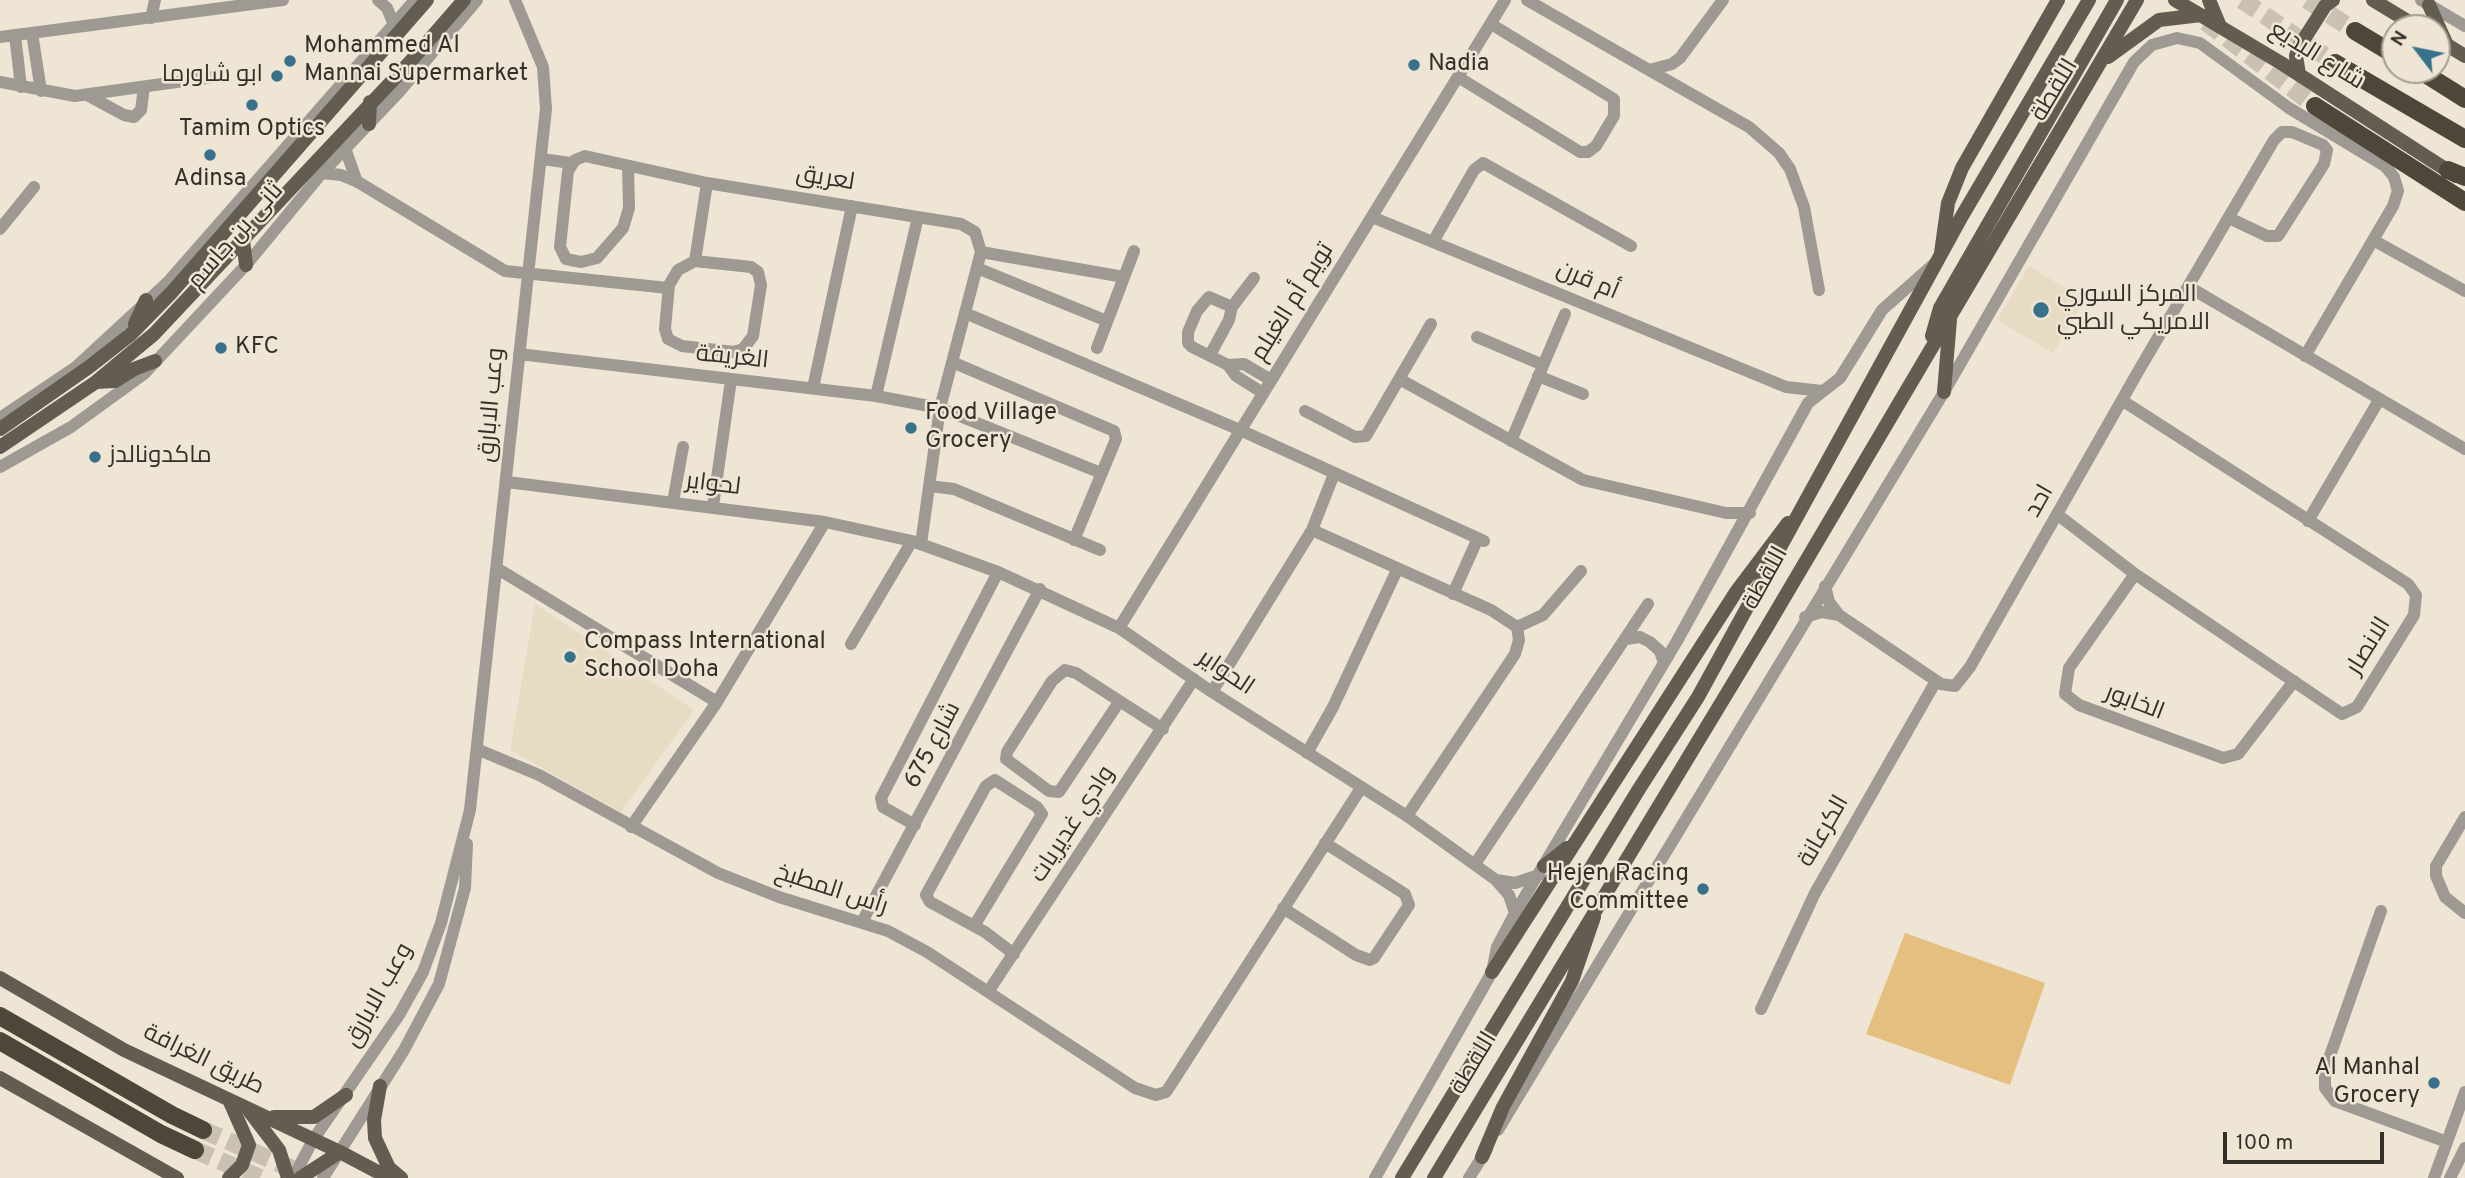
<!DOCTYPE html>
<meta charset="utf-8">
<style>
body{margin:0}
#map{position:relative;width:2465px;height:1178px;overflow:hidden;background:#efe5d4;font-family:Overpass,sans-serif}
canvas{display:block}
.north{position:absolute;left:2381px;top:14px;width:70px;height:70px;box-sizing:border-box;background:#efe5d4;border:2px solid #a49d90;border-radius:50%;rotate:302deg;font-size:19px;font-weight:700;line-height:28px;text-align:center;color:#343029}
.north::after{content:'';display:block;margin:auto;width:24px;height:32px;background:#37728a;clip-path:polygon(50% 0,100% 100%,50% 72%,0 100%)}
.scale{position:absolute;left:2223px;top:1132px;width:161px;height:32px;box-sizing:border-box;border:4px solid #343029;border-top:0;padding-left:9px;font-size:21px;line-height:24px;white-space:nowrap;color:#343029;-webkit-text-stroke:5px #efe5d4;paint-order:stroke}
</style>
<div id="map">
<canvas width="2465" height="1178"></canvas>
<div class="north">N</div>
<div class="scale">100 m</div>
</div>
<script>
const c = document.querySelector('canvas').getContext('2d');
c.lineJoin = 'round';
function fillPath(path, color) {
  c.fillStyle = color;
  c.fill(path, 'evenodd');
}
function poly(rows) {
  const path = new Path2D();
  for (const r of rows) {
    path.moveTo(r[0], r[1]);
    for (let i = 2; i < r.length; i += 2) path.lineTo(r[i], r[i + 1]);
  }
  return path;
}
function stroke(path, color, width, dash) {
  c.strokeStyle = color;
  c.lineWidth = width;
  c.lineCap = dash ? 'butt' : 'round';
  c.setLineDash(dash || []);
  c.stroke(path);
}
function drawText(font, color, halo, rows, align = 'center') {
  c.font = font + ' Overpass,Cairo,sans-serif';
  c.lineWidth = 5;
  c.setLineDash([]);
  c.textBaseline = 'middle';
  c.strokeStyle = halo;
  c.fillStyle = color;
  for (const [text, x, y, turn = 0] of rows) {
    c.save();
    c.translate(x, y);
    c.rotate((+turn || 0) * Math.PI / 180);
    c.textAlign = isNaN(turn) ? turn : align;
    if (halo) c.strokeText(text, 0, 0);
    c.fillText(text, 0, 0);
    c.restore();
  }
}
const built = poly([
 [2029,266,2085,300,2053,353,1997,320],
 [535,604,694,710,621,812,510,750]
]);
const green = poly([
 [1905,933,2045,983,2010,1085,1866,1034]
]);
const highwayTunnel = poly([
 [2242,0,2335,63],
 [2307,0,2355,31],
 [2206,22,2315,106],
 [203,1130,313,1178],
 [195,1150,260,1178]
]);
const minor = poly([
 [378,0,387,8,394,25],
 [1527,0,1649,70,1672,64,1680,58,1723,0],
 [2421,0,2465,26],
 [151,18,155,0],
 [32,33,41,91],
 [15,35,21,87],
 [0,37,283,0],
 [1649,70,1749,127,1779,153,1790,169,1804,207,1819,290],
 [1458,77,1580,152,1588,152,1596,146,1614,116,1614,99,1491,24],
 [0,82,75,96,213,77],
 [87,95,124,115,134,117,141,110,144,87],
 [345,148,357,182],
 [542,159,571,163],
 [628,166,629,208,623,228,597,258,581,262,566,259,560,247,568,171,575,160,585,156,707,183,961,224,975,232,981,252,940,408,921,544],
 [322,173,341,175,358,182,505,271,668,288],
 [1372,217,1786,387,1822,391],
 [0,229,34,187],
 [2373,240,2465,291],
 [1433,242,1474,170,1483,163,1631,246],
 [981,252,1124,277],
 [695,261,751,267,758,272,761,285,753,336,743,349,734,352,682,346,668,339,665,329,669,285,678,270,695,261],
 [695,261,707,183],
 [977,268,1107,321],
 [2189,287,2465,449],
 [1232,307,1254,278],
 [965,313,1240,430,1484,541],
 [1477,337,1543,365],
 [1097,348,1134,251],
 [519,354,876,396,940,408,1101,473],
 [1210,355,1229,320,1232,307,1209,297,1197,311,1188,332,1188,343,1192,347,1228,365,1236,376,1263,393],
 [952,362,1114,431,1116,439,1074,540],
 [1228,365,1244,364,1271,380],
 [1538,376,1583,394],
 [1401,380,1583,480,1726,513,1750,513],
 [813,388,852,206],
 [876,396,918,217],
 [1305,411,1355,437,1366,436,1431,324],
 [0,418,76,367,168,282,415,0],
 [1511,441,1565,314],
 [0,467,71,427,144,374,246,265,322,173,399,92,477,0],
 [507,482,825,522,912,541,998,572,1119,628,1212,692,1407,816,1496,880,1509,895,1515,913],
 [929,486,954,489,1100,550],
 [673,502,683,447],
 [713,506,731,380],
 [2058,515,2135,574,2342,714,2357,707,2414,615,2416,595,2408,584,2123,401],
 [2308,521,2379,400],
 [1312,530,1491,610,1517,627,1519,640,1515,654,1407,816],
 [498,569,717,702],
 [2135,574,2069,668,2065,694,2079,705,2223,758,2238,754,2294,681],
 [1825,586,1829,602,1839,615,1941,684,1955,686,1970,667,2139,370,2274,140,2282,132,2292,132,2323,145,2327,150,2324,164,2278,236,2267,236,2229,218],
 [1453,594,1478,538],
 [1805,617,1822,612,1839,615],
 [1517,627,1543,615,1581,571],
 [1119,628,1505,0],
 [1626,639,1640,637,1650,642,1660,651,1664,663],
 [851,644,912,541],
 [1212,692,1312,530,1334,474],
 [1119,702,1059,792,1049,791,1006,759,1007,752,1052,681,1065,670,1076,673,1163,729],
 [479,750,539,775,718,873,779,897,888,931,927,952,1135,1088,1156,1095,1166,1092,1172,1083,1361,788],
 [1307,753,1333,707,1397,570],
 [2465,817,2436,866,2436,876,2445,897,2465,913],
 [915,825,883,807,881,798,998,572],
 [631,827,717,702,825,522],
 [1475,864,1648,604],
 [1496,880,1515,883,1539,875],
 [1283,908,1356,955,1370,960,1374,958,1409,905,1405,894,1325,843],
 [2381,911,2325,1070,2325,1088,2335,1101,2447,1142],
 [862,922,1040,589],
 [974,926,1042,814,1037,807,995,780,986,786,926,895,930,902,985,932,1014,954],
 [988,992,1194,679],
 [1761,1009,1815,893,1936,681],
 [1498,1130,1944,392,2134,62,2152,45,2177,38,2200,43,2289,108,2385,166,2394,177,2398,191,2393,206,2305,356],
 [293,1178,313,1140,399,1015,423,972,441,923,470,810,546,109,543,67,515,0],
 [323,1178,404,1050,439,984,465,888,467,844],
 [1375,1178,1492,972,1497,947,1515,913,1677,641,1808,403,1840,378,1882,310,1935,263],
 [1469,1178,1487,1149],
 [2434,1178,2465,1092],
 [2450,1178,2465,1148]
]);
const major = poly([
 [2175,0,2281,63,2456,176],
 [2209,0,2219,24],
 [2373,0,2419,28],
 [2429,5,2447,45],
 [2439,40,2465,56],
 [2108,57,2159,20,2201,15],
 [2299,74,2296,56,2299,47,2325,6,2333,0],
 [369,124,370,102],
 [243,240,246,265],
 [1941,253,1948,203,1962,168,2058,0],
 [135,324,146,300],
 [1932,336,1940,308,2117,0],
 [96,382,115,381,134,369,155,361],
 [1944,392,1950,320],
 [0,429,89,367,130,335,172,292,427,0],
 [0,447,96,382,154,334,410,62,464,0],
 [1544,866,1567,848],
 [1492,972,1736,592,1788,523],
 [0,978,124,1050,340,1152,389,1178],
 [0,1078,177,1178],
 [380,1086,374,1120,375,1138,389,1168,401,1178],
 [250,1112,279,1150,288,1178],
 [274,1117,314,1117,346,1095],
 [1482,1157,1503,1107,1572,981,1594,917],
 [229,1178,242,1165,249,1145,230,1102],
 [300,1178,340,1152],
 [1402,1178,1639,789,1698,697,1962,216,2089,0],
 [1434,1178,1764,632,2137,0]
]);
const highway = poly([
 [2355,31,2395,55],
 [2335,63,2465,139],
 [2419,70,2465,99],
 [2315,106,2465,202],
 [2448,170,2465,177],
 [0,1016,172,1115,203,1130],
 [0,1041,161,1134,195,1150]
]);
const markers = [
 [290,61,7,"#37728a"],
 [1414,65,7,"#37728a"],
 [277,76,7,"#37728a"],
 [252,105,7,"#37728a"],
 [210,155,7,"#37728a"],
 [2041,310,9,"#37728a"],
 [221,348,7,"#37728a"],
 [911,428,7,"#37728a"],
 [95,457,7,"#37728a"],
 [570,657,7,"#37728a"],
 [1703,889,7,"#37728a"],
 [2434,1083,7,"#37728a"]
];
const poiNames = [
 ["Mohammed Al",304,47],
 ["Mannai Supermarket",304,75],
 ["Nadia",1428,65],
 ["ابو شاورما",263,76,"right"],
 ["Tamim Optics",252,130,"center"],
 ["Adinsa",210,180,"center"],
 ["المركز السوري",2057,296],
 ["الامريكي الطبي",2057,324],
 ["KFC",235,348],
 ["Food Village",925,414],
 ["Grocery",925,442],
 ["ماكدونالدز",109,457],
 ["Compass International",584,643],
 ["School Doha",584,671],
 ["Hejen Racing",1689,875,"right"],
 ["Committee",1689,903,"right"],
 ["Al Manhal",2420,1069,"right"],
 ["Grocery",2420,1097,"right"]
];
const streetNames = [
 ["شارع البديع",2316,57,32],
 ["اللقطة",2056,91,-59],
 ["لعريق",825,180,9],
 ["ثانى بن جاسم",237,237,-49],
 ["أم قرن",1587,282,23],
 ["تويم أم الغيلم",1294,303,-58],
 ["الغريفة",732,359,6],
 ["وعب الابارق",493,405,-85],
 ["لحواير",713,486,7],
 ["احد",2041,502,-60],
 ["اللقطة",1767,579,-61],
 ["الانصار",2370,647,-58],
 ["الحواير",1225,674,34],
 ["الخابور",2134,704,21],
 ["شارع 675",934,746,-62],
 ["وادي غديريات",1074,825,-57],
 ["الكرعانة",1825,832,-60],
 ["رأس المطبخ",831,891,18],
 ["وعب الابارق",380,996,-61],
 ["طريق الغرافة",203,1061,26],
 ["اللقطة",1475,1064,-59]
];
fillPath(built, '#e8dbc3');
fillPath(green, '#e4bf7f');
stroke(highwayTunnel, '#cac1b2', 18, [18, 9]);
stroke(minor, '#9e9a93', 12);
stroke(major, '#635c50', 14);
stroke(highway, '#4e4638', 18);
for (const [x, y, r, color] of markers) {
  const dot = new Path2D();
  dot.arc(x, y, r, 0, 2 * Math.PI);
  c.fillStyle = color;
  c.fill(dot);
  stroke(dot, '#efe5d4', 2.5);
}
drawText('24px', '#343029', '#efe5d4', poiNames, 'left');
drawText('24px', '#343029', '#efe5d4', streetNames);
</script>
